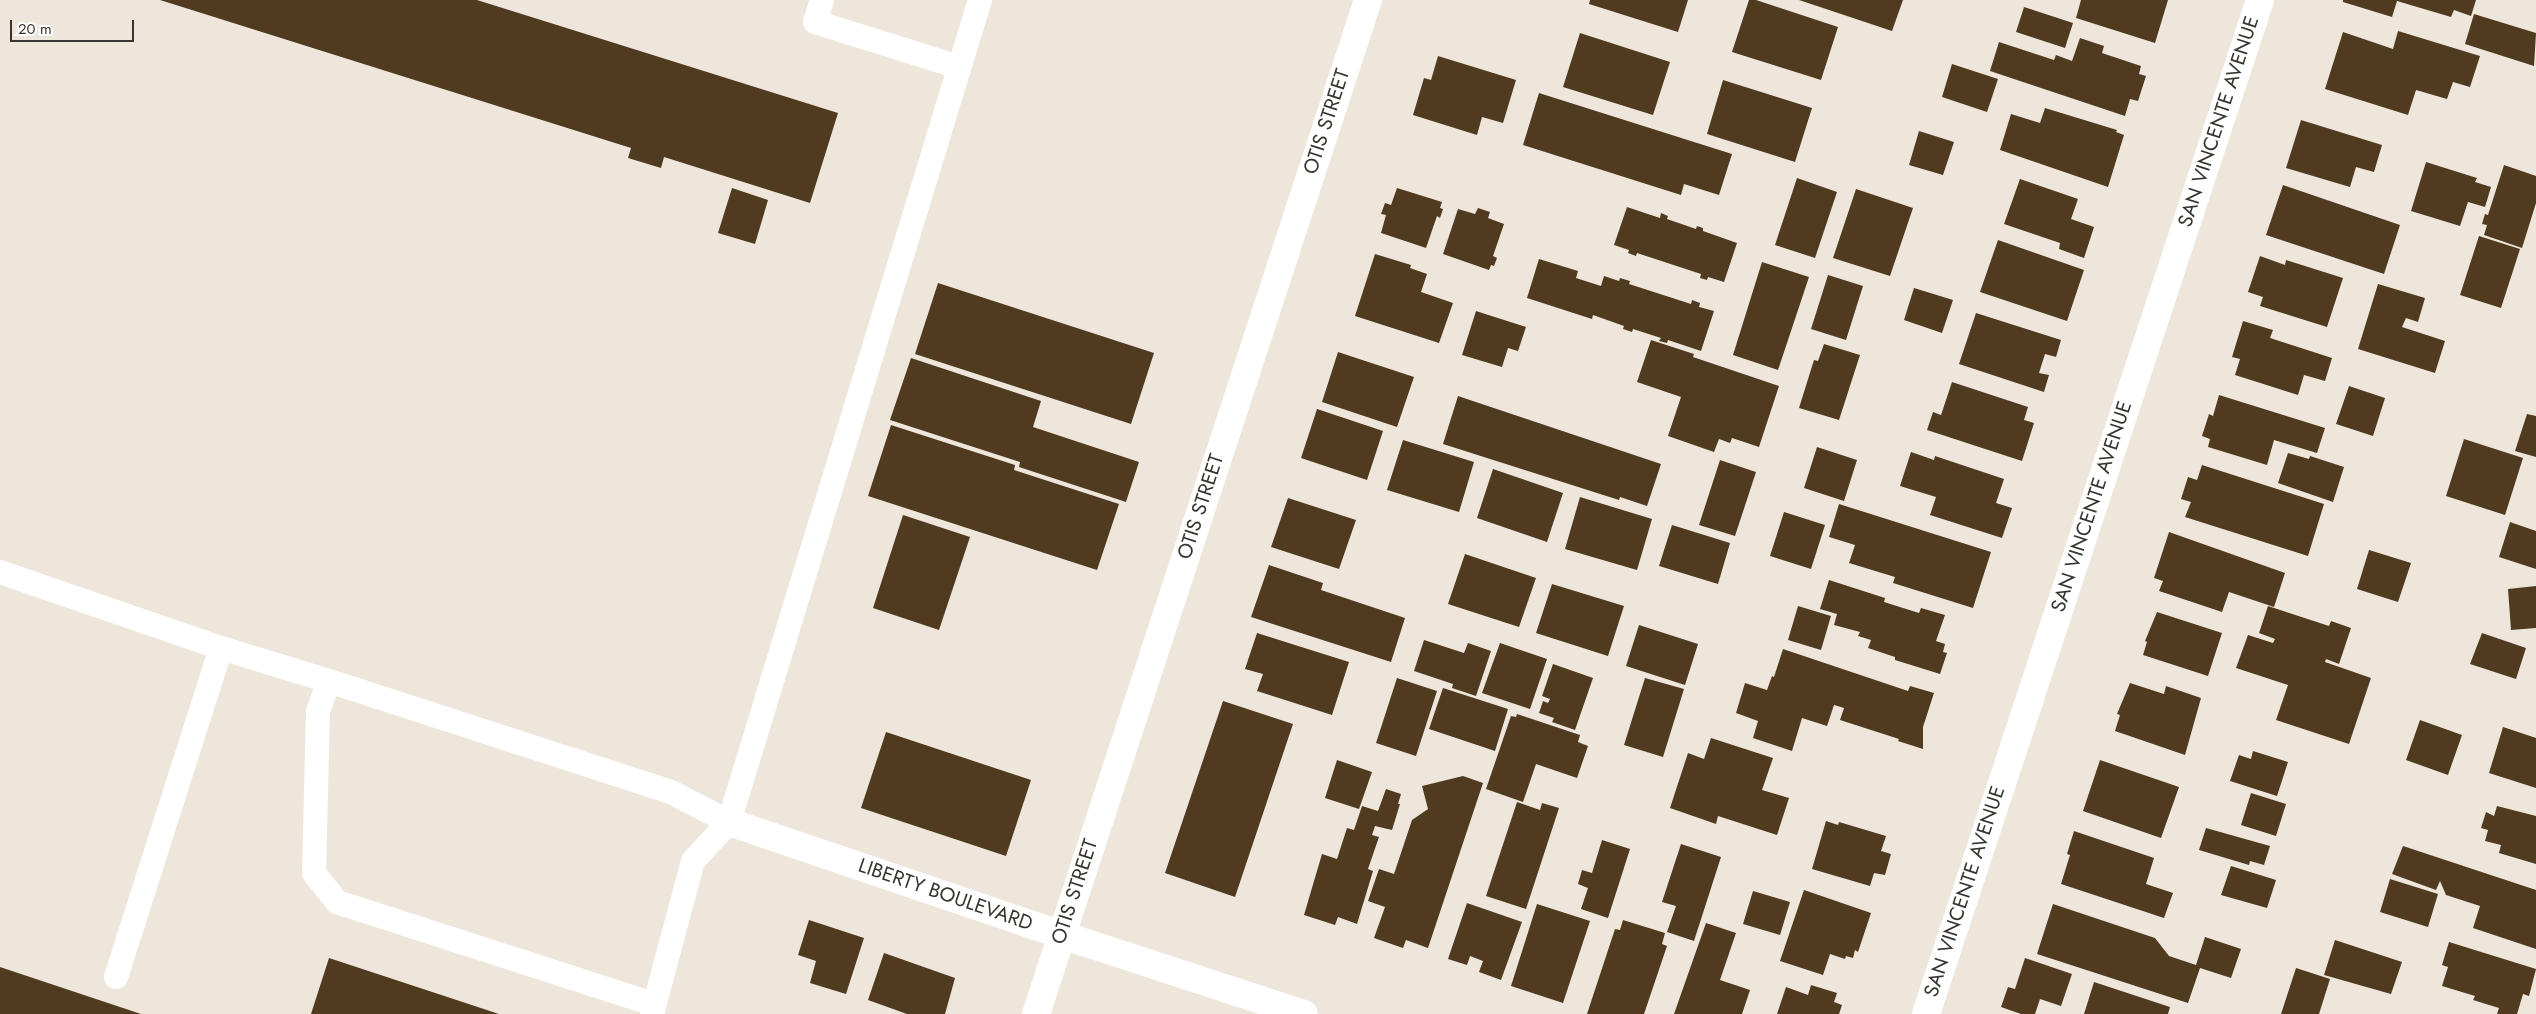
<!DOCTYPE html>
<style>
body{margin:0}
#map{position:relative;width:2536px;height:1014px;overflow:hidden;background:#eee6db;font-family:Jost,sans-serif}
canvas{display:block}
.scale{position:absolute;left:10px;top:20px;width:124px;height:22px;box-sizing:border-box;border:2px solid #383531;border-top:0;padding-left:6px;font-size:15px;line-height:18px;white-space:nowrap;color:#383531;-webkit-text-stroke:4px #fff;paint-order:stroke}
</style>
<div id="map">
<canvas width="2536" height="1014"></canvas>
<div class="scale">20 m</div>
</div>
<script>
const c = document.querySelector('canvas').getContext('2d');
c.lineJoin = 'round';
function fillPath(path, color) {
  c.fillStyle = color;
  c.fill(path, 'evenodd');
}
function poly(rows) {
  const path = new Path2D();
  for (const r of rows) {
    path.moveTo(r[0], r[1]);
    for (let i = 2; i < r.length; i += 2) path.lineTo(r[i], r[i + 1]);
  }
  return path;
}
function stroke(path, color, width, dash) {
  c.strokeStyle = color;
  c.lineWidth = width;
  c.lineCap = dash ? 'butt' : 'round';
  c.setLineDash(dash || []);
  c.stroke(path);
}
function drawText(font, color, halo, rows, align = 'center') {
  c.font = font + ' Jost,sans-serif';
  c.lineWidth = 5;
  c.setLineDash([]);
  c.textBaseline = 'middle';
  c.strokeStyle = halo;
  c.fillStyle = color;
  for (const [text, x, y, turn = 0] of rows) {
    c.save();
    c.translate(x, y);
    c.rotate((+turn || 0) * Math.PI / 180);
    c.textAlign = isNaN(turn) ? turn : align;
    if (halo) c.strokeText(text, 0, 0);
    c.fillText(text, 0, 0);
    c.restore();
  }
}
const building = poly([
 [160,0,477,0,838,113,810,203,664,157,661,168,628,158,631,148],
 [1590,0,1688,0,1678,32,1589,4],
 [1749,0,1756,0,1838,27,1821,80,1732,52],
 [1799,0,1903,0,1892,31],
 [2081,0,2168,0,2155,43,2076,18],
 [2343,0,2476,0,2471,16,2454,10,2451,17,2397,1,2392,17,2343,2],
 [2024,7,2073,23,2065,48,2016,32],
 [2474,14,2536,33,2534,66,2465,44],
 [2398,31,2480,56,2470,87,2453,82,2447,99,2416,90,2408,115,2325,89,2343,32,2393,49],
 [1580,33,1670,62,1653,115,1563,87],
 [2080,38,2104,46,2102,53,2141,66,2139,74,2146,76,2138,101,2130,99,2125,116,1990,71,1999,42,2054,60,2056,55,2072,61],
 [1438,56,1516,80,1503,123,1482,117,1477,135,1413,115,1424,78,1431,80],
 [1952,64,1998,79,1987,112,1942,97],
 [1723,80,1812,108,1795,162,1707,134],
 [1539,93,1732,154,1719,195,1684,184,1681,195,1523,145],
 [2045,108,2117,130,2116,132,2124,135,2108,187,2000,150,2011,114,2040,123],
 [2301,120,2382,145,2374,172,2356,167,2350,187,2286,168],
 [1919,131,1954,142,1943,175,1909,165],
 [2426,162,2477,178,2475,182,2491,187,2485,207,2468,202,2460,226,2411,211],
 [2504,165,2536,176,2536,203,2522,248,2484,235,2487,225,2482,224,2485,214,2488,215],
 [1797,178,1837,192,1815,258,1775,245],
 [2020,179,2078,199,2071,219,2094,227,2084,258,2059,249,2060,243,2004,224],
 [2283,185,2400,225,2384,274,2266,235],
 [732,188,768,200,755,244,718,233],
 [1397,188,1442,202,1440,208,1443,209,1440,218,1437,216,1426,248,1381,233,1386,215,1381,214,1385,203,1391,205],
 [1856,189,1913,208,1890,276,1833,258],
 [1627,207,1660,218,1661,213,1668,216,1667,219,1696,229,1697,226,1703,228,1703,231,1737,243,1724,282,1708,277,1707,280,1700,278,1701,274,1637,253,1636,256,1628,253,1629,250,1614,245],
 [1478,208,1490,212,1488,218,1504,224,1493,256,1497,258,1494,266,1491,265,1489,270,1443,254,1458,209,1475,214],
 [2479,236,2520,249,2501,308,2460,295],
 [1998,240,2084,270,2067,321,1980,292],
 [1375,254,1411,265,1410,268,1427,274,1421,292,1453,303,1439,343,1355,316],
 [2260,256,2285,265,2286,260,2343,278,2327,327,2260,306,2263,297,2248,292],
 [1539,259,1578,271,1576,278,1601,286,1604,276,1619,281,1620,278,1630,281,1629,284,1691,304,1692,300,1700,303,1699,307,1714,311,1701,351,1668,340,1667,343,1659,341,1661,338,1633,329,1632,332,1623,329,1624,326,1593,315,1592,319,1527,298],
 [1762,262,1809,277,1778,370,1733,355],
 [1828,275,1863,286,1846,340,1811,329],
 [938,283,1154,353,1131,424,915,354],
 [2378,284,2425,298,2418,322,2406,318,2402,327,2445,341,2435,373,2358,349],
 [1914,288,1953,300,1942,333,1904,320],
 [1476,311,1526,327,1518,351,1508,348,1502,367,1462,355],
 [1976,313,2061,340,2056,357,2045,354,2039,373,2049,375,2044,392,1959,364],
 [2243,321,2273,330,2270,338,2332,358,2325,381,2304,375,2298,395,2235,375,2240,359,2232,357],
 [1651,340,1694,354,1693,357,1779,386,1759,447,1732,438,1730,443,1719,439,1714,452,1668,436,1681,397,1637,382],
 [1824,344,1860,355,1839,420,1799,408,1814,360,1818,361],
 [1338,352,1414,377,1397,427,1322,402],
 [911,358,1041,401,1033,427,1139,462,1126,502,1019,467,1020,462,890,420],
 [1952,382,2028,407,2024,420,2034,423,2022,461,1927,430,1933,412,1941,415],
 [2349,386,2385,398,2373,436,2336,424],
 [2219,395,2325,428,2317,453,2274,440,2267,465,2208,447,2210,439,2202,436,2209,414,2213,416],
 [1458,396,1661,464,1647,506,1620,497,1619,500,1443,444],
 [1317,409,1383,431,1367,480,1301,458],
 [2527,414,2536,416,2536,457,2515,451],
 [891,425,1015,465,1014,470,1119,504,1097,570,868,496],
 [2464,439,2523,458,2505,515,2446,496],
 [1403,440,1474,462,1459,512,1387,490],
 [1817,447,1857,460,1844,501,1804,488],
 [1911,452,1934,460,1935,456,2004,479,1996,503,2012,508,2002,538,1930,515,1936,497,1900,486],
 [2288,453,2309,459,2310,456,2344,467,2333,502,2278,483],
 [1720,460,1756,472,1735,536,1699,525],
 [2202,465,2324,504,2308,556,2185,517,2191,502,2181,499,2188,477,2197,480],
 [1493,469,1563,493,1547,542,1477,518],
 [1580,497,1652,519,1637,570,1565,549],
 [1288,498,1356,520,1339,569,1271,547],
 [1839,504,1991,552,1973,608,1893,583,1895,577,1849,563,1855,545,1829,537],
 [1784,512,1825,525,1811,569,1770,556],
 [903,515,970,537,939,630,873,608],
 [2510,522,2536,531,2536,569,2499,557],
 [1672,525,1730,543,1718,584,1659,566],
 [2169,532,2285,573,2274,607,2229,592,2222,612,2159,591,2163,581,2154,578],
 [2369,550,2411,563,2398,602,2357,589],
 [1465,554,1536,578,1519,627,1448,604],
 [1269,565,1323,583,1321,590,1405,618,1391,662,1251,617],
 [1829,580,1885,598,1884,602,1919,613,1921,608,1945,615,1936,641,1945,644,1943,652,1947,653,1940,674,1895,660,1895,657,1868,648,1871,640,1858,636,1860,632,1834,625,1837,614,1820,609],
 [1552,584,1624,606,1608,656,1536,633],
 [2536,586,2536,628,2511,630,2508,589],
 [1798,606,1831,616,1821,650,1788,640],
 [2268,606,2329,626,2331,621,2351,628,2339,664,2326,659,2325,662,2371,678,2349,744,2276,720,2288,685,2236,668,2248,635,2273,643,2275,639,2259,633],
 [2157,612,2222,633,2208,676,2143,655,2147,642,2145,641],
 [1639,625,1698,644,1685,685,1626,666],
 [1257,633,1349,662,1332,715,1257,691,1263,674,1245,669],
 [2482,633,2526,648,2516,679,2470,664],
 [1424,640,1464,653,1468,643,1491,651,1476,696,1452,688,1453,684,1414,671],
 [1500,643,1547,659,1530,709,1482,693],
 [1783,649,1908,691,1910,686,1934,693,1923,727,1923,749,1898,741,1899,739,1840,720,1844,708,1834,705,1827,726,1802,718,1792,751,1753,738,1758,721,1736,713,1745,683,1767,690,1772,676,1774,677],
 [1553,664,1593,678,1575,730,1552,722,1554,718,1539,713,1543,701,1548,703,1550,699,1542,696],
 [1397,678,1437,691,1416,756,1376,743],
 [1645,678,1684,689,1663,757,1624,745],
 [2130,683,2164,694,2166,686,2201,698,2185,755,2115,731,2120,715,2117,714],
 [1443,688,1508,709,1495,751,1429,729],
 [1223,701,1293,724,1235,897,1165,873],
 [1517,714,1580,735,1578,742,1588,746,1577,778,1536,764,1523,802,1486,789,1511,716,1516,717],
 [2420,720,2462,735,2448,775,2406,760],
 [2503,727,2536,738,2536,788,2489,773],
 [886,732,1031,780,1006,856,861,808],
 [1711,738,1773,758,1762,790,1789,798,1777,835,1718,816,1716,824,1670,808,1688,753,1704,759],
 [2253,751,2288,762,2277,796,2230,781,2239,755,2251,759],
 [1337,760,1372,772,1359,809,1325,798],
 [2100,760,2179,787,2161,838,2083,811],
 [1463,776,1483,783,1428,948,1406,940,1403,948,1374,938,1385,907,1368,901,1379,869,1394,874,1412,820,1428,809,1422,786],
 [1386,789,1401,794,1398,804,1400,804,1392,830,1375,826,1372,835,1379,837,1368,869,1373,871,1357,924,1338,917,1335,925,1304,915,1322,854,1337,859,1347,828,1354,830,1362,806,1378,811],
 [2251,793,2286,804,2276,836,2241,825],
 [1517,802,1540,810,1542,803,1559,808,1526,909,1486,896],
 [2497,806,2536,816,2536,864,2499,853,2501,845,2485,841,2488,830,2481,828,2486,812,2494,816],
 [1826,821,1838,825,1839,822,1886,836,1881,851,1891,854,1885,875,1874,873,1870,886,1812,869],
 [2206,828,2270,846,2264,865,2250,861,2249,865,2199,850],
 [2074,831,2154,858,2146,884,2173,893,2164,918,2061,884,2070,855,2067,854],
 [1602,840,1630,849,1608,918,1581,909,1588,888,1578,884,1582,870,1592,873],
 [1681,844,1721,857,1694,941,1667,932,1676,906,1662,902],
 [2403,846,2536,890,2536,949,2473,928,2480,906,2446,895,2440,881,2436,890,2392,874],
 [2231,866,2276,880,2267,908,2221,895],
 [2390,879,2438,894,2428,927,2380,912],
 [1804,890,1871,913,1858,952,1855,950,1853,958,1846,956,1845,959,1830,954,1823,975,1780,961],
 [1753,891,1790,902,1780,935,1743,924],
 [1467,903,1522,922,1501,980,1479,972,1483,961,1470,956,1467,965,1448,959],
 [1537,904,1590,921,1563,1003,1511,986],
 [2053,904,2155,938,2169,956,2196,965,2205,937,2241,949,2231,978,2200,968,2188,1003,2037,954],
 [809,920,864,938,846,994,810,983,816,961,798,955],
 [1623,920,1665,933,1662,944,1667,946,1644,1014,1587,1014,1615,929,1620,930],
 [1706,923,1736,933,1720,980,1750,990,1742,1014,1674,1014],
 [2335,940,2402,962,2391,994,2324,975],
 [2449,942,2536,969,2529,996,2523,994,2517,1014,2497,1014,2499,1008,2473,1000,2475,996,2442,986,2448,967,2442,965],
 [884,953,955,978,945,1014,907,1014,868,1000],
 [329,958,499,1014,311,1014],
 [2025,958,2072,974,2061,1006,2040,999,2035,1014,2021,1014,2001,1007,2008,987,2015,989],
 [0,967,141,1014,0,1014],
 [2296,968,2330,979,2319,1014,2281,1014],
 [2094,982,2170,1007,2168,1014,2084,1014],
 [1811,985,1837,993,1834,1002,1842,1005,1839,1014,1777,1014,1786,987,1808,995]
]);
const service = poly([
 [822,0,815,22,959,67],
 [0,572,221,648,329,681],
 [116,977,221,648],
 [653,1004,337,902,314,873,318,711,329,681,671,792,729,822],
 [652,1014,693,861,729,822,980,0]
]);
const minor = poly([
 [729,822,1062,935],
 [1926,1014,2260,0]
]);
const tertiary = poly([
 [1062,935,1304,1014]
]);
const secondary = poly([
 [1036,1014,1368,0]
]);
const streetNames = [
 ["OTIS STREET",1328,122,-72],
 ["SAN VINCENTE AVENUE",2220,122,-72],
 ["OTIS STREET",1202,507,-72],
 ["SAN VINCENTE AVENUE",2093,507,-72],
 ["OTIS STREET",1076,892,-72],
 ["SAN VINCENTE AVENUE",1966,892,-72],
 ["LIBERTY BOULEVARD",945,896,19]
];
fillPath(building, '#503b20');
stroke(service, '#fff', 24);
stroke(minor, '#fff', 28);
stroke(tertiary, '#fff', 28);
stroke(secondary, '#fff', 28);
drawText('20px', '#383531', '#fff', streetNames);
</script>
